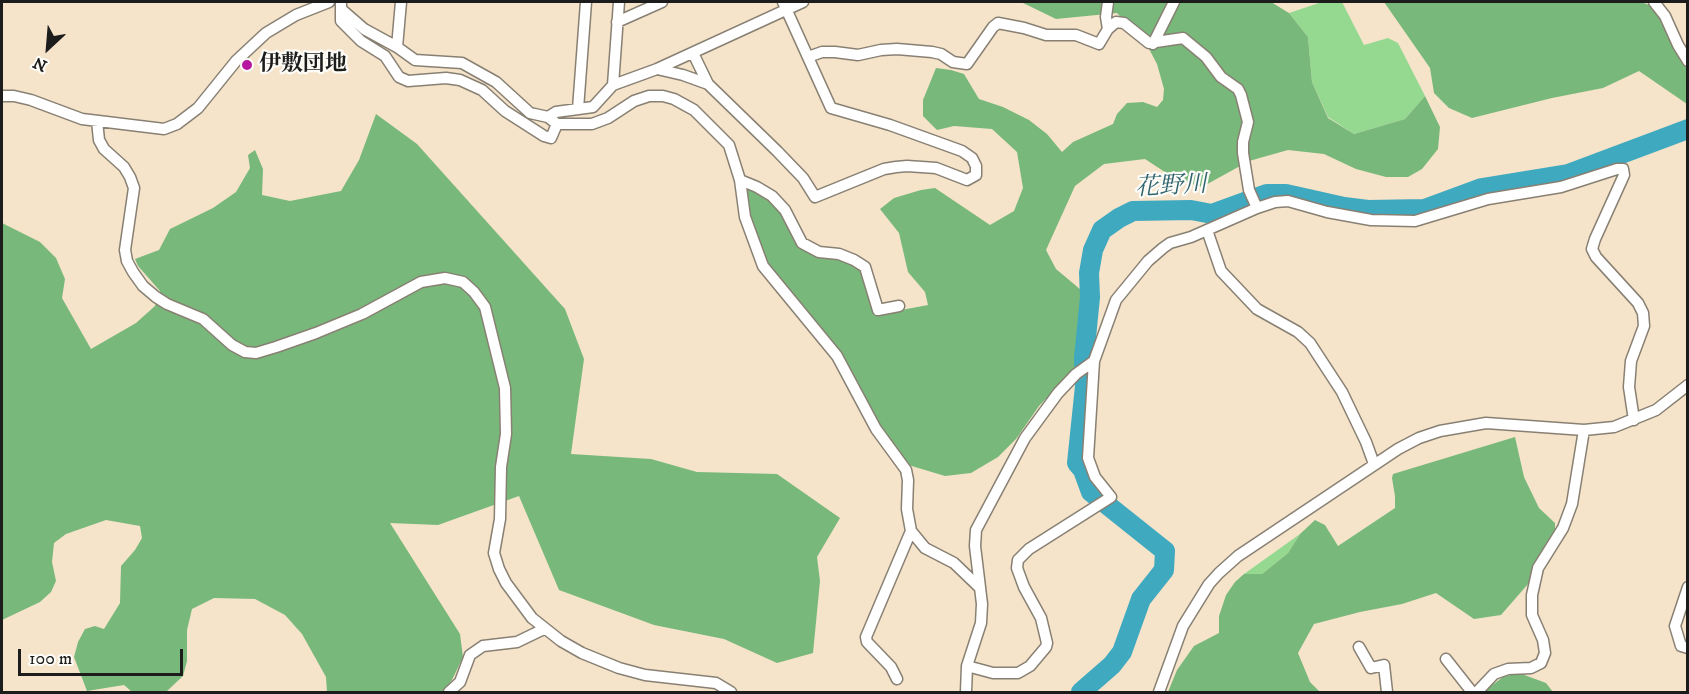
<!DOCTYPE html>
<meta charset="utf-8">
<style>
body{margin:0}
#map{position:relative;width:1689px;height:694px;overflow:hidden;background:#f5e3ca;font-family:"IM FELL DW Pica",serif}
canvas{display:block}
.frame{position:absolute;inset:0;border:3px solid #1c1c1c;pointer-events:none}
.north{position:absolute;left:18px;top:18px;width:60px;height:60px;-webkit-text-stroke:4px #fdfcf7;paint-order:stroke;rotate:206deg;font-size:16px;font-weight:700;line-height:24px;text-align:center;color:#1c1c1c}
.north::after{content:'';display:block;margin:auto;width:21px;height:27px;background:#1c1c1c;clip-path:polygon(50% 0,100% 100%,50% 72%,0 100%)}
.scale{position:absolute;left:18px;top:649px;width:165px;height:27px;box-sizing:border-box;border:3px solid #1c1c1c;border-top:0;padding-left:8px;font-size:18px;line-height:21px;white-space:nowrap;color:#1c1c1c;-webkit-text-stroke:4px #fdfcf7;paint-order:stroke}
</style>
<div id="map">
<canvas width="1689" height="694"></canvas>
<div class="frame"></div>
<div class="north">N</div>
<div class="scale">100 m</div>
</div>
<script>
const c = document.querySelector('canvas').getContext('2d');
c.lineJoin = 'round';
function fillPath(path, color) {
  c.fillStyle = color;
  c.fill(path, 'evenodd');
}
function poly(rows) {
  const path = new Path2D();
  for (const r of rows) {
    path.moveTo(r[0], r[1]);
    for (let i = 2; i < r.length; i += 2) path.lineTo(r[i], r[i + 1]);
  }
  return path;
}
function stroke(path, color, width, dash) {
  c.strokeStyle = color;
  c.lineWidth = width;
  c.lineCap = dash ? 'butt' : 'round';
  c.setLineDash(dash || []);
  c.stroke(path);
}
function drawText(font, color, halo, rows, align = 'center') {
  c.font = font + ' "IM FELL DW Pica","Noto Serif JP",serif';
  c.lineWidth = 4.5;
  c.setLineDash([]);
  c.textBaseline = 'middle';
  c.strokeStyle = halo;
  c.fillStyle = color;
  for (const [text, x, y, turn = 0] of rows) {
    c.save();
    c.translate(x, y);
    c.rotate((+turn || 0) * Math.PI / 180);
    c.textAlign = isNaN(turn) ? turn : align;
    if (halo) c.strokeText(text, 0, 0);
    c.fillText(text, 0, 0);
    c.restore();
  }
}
const green = poly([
 [1322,2,1342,2,1364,45,1388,38,1398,43,1425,96,1405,119,1354,134,1328,117,1312,82,1308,37,1289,13],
 [1300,534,1288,553,1262,574,1244,574]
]);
const forest = poly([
 [1021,2,1271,2,1289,13,1308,37,1312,82,1328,118,1354,134,1405,119,1425,96,1440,127,1438,149,1422,169,1408,177,1386,177,1356,169,1324,154,1288,150,1249,161,1202,187,1177,180,1145,159,1104,164,1075,186,1046,250,1056,269,1087,295,1092,332,1081,359,1065,379,1039,406,1016,439,998,457,971,473,945,476,905,464,880,429,827,335,796,301,768,265,752,234,745,190,752,189,769,200,778,210,800,245,840,256,861,269,880,314,928,305,925,292,908,272,899,233,880,209,894,198,921,190,935,188,990,225,1014,211,1023,188,1017,152,992,129,954,126,937,130,923,116,923,100,936,68,951,70,964,74,979,99,1003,107,1029,120,1047,134,1062,152,1073,142,1113,124,1117,114,1127,103,1143,102,1157,107,1163,100,1164,89,1157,64,1148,47,1117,13,1056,19],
 [1384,2,1641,2,1652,6,1687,67,1687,104,1639,71,1603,88,1552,98,1472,118,1449,108,1434,93,1430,68],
 [376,114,417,144,565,309,584,359,571,454,651,459,697,472,777,474,840,518,817,557,820,581,813,653,777,663,724,639,654,625,559,590,519,496,438,525,390,523,460,634,463,657,452,680,442,692,327,692,326,677,302,634,285,615,255,599,214,598,192,609,187,630,187,661,183,676,166,692,132,692,124,685,87,691,74,657,78,642,85,629,95,626,104,629,120,603,121,566,135,550,142,538,140,526,106,520,66,534,54,543,52,562,56,581,51,592,40,602,2,620,2,223,40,242,56,258,65,279,62,298,91,349,136,323,155,306,160,291,138,266,135,259,159,250,170,229,213,208,236,192,250,168,248,155,255,150,263,169,262,195,290,201,341,191,359,160],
 [1515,437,1524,477,1539,508,1555,523,1555,532,1536,560,1528,584,1501,615,1474,619,1436,593,1402,604,1360,612,1314,624,1298,653,1310,682,1320,692,1168,692,1177,670,1194,646,1219,633,1219,616,1226,595,1235,582,1244,574,1262,574,1288,553,1300,534,1315,520,1325,525,1338,546,1395,508,1395,496,1392,478,1393,474],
 [1519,673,1546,683,1553,692,1483,692,1503,677]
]);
const river = poly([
 [1081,692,1112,665,1122,652,1141,599,1164,570,1165,551,1091,492,1083,470,1077,463,1085,386,1084,358,1090,297,1089,273,1093,250,1102,230,1119,218,1133,211,1191,210,1212,214,1267,194,1286,194,1344,207,1368,210,1425,209,1482,188,1568,174,1688,129]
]);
const minor = poly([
 [341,2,341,21,361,41,385,56,399,77,408,81,446,78,460,80,482,90,505,111,544,136,551,138,557,124],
 [803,2,657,69,613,85,593,107,556,112,548,117,557,124,592,124,608,118,634,101,649,96,663,96,674,99,694,110,729,145,740,180,745,217,763,266,837,356,876,429,906,470,908,480,907,509,911,531,925,548,954,563,979,587],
 [1108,2,1106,17,1108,29],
 [1654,2,1665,16,1678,45,1688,61],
 [341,9,364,29,397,47,415,60,462,63,496,82,530,113,548,117],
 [617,22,662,2],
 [1153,44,1174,2],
 [397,47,401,2],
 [693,53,708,84,777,151,803,178,815,197,884,169,896,167,907,166,936,168,967,180,976,175,976,166,972,158,962,151,890,125,831,108,783,2],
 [808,57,822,52,835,52,858,55,881,50,897,49,932,52,941,54,953,62,967,64,993,27,998,23,1024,28,1046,35,1076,35,1099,44,1108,29,1116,22,1124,23,1149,43,1183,38,1206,57,1221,77,1238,89,1241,95,1248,122,1243,142,1243,153,1249,190,1257,208],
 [657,69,683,75,708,84],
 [613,85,619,2],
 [2,96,14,96,31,100,82,119,164,129,177,124,198,108,236,61,266,33,296,15,329,2],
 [578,109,586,2],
 [97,121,99,140,104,149,124,167,130,177,134,188,125,250,127,261,133,272,143,286,156,297,167,304,203,319,232,345,245,352,256,353,276,347,316,333,362,314,421,282,445,278,463,282,474,292,485,307,505,388,506,434,501,467,500,519,494,553,499,569,506,583,532,618,561,641,582,653,619,668,645,675,716,683,731,692],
 [740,180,757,187,772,196,785,210,802,243,819,252,839,254,854,260,865,267,878,310,899,306],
 [1207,230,1221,271,1257,309,1298,332,1310,343,1342,392,1366,442,1374,464],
 [1688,587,1675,626,1681,646,1688,648],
 [1359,647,1371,668,1384,665,1387,692],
 [1446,659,1472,692],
 [967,666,993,673,1018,673,1030,666,1046,647,1047,643,1041,618,1024,587,1017,568,1018,560,1029,549,1111,497,1095,477,1088,458,1094,361,1116,300,1148,261,1163,248,1170,243,1191,237,1257,208,1275,202,1288,201,1327,212,1371,220,1415,221,1488,199,1561,187,1617,169,1623,169,1624,175,1595,239,1592,249,1596,257,1638,303,1643,313,1644,326,1631,361,1629,387,1634,420],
 [897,679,891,667,867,642,866,637,911,531],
 [449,692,460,682,470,655,483,646,517,642,544,629],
 [966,692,967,666,981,623,982,604,975,546,976,530,1025,438,1058,393,1076,374,1094,361],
 [1159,692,1183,626,1209,584,1219,573,1238,556,1398,449,1419,438,1440,431,1486,423,1584,430,1614,427,1656,410,1688,385],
 [1477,692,1494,674,1508,669,1531,668,1541,663,1545,653,1543,640,1532,615,1532,595,1538,568,1563,528,1572,504,1584,430]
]);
const markers = [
 [247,65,6,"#b5179e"]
];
const poiNames = [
 ["伊敷団地",259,65]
];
const waterNames = [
 ["花野川",1171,188,-3]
];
fillPath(green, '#95d991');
fillPath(forest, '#78b97b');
stroke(river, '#3fa9bf', 20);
stroke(minor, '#888073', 13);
stroke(minor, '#fff', 10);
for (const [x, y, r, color] of markers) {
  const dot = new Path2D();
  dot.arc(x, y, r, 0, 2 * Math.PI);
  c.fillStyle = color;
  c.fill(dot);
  stroke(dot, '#fdfcf7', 2);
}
drawText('bold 22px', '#1c1c1c', '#fdfcf7', poiNames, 'left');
drawText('italic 24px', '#2e626e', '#fdfcf7', waterNames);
</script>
